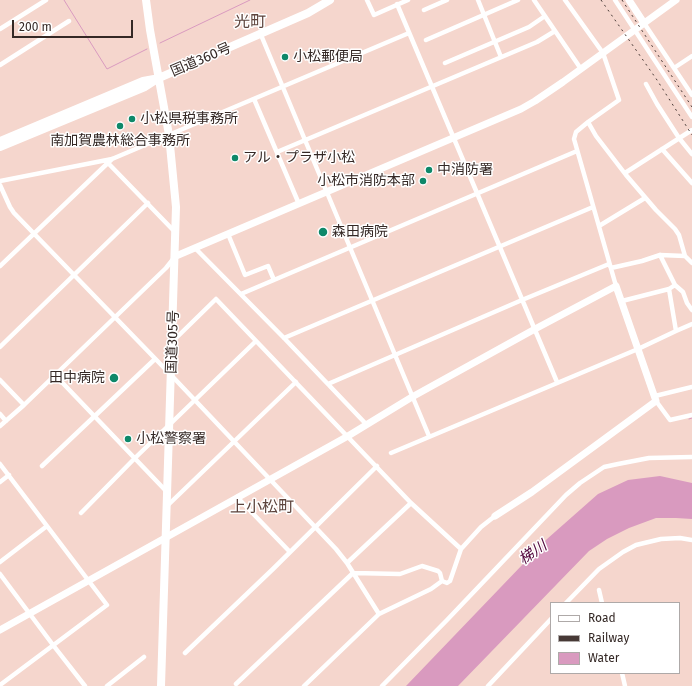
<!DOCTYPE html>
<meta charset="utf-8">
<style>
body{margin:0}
#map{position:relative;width:692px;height:686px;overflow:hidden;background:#f5d6cd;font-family:"Fira Sans",sans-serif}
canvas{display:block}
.legend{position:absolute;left:550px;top:602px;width:130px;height:72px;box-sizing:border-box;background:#fff;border:1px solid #aea9a8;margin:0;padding:5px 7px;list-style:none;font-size:12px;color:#342825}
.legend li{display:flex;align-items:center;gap:8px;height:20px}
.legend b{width:20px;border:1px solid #aea9a8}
.scale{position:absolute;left:12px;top:20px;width:121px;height:18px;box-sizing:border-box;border:2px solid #342825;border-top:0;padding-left:5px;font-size:12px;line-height:14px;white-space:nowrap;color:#342825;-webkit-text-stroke:3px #fff;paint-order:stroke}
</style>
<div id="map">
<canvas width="692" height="686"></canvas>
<ul class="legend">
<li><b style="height:5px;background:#fff"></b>Road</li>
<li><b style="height:5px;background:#473936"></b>Railway</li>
<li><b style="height:11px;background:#d99abf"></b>Water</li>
</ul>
<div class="scale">200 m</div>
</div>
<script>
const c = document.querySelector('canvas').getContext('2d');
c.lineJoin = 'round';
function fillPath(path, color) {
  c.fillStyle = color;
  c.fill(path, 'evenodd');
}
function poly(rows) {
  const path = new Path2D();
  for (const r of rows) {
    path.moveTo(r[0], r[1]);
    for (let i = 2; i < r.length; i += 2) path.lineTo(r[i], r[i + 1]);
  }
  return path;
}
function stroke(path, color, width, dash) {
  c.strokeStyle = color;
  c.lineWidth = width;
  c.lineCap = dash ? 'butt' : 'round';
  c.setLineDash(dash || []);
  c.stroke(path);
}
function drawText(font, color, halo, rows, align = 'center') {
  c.font = font + ' "Fira Sans","Noto Sans JP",sans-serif';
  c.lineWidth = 3;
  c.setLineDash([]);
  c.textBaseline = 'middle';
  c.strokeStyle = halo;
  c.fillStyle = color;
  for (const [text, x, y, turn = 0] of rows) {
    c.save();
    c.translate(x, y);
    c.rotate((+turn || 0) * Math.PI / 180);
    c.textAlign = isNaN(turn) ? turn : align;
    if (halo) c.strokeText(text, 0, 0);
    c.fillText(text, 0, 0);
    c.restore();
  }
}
const water = poly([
 [660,476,692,483,692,519,676,518,656,518,629,528,607,539,589,551,458,686,406,686,547,539,598,494,628,480]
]);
const stream = poly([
 [64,0,107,69,147,49],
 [160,43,250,0],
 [689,419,692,418]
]);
const street = poly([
 [367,0,374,15,408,0],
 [478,0,501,57],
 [534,0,581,69],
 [565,0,603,53,619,100,588,122,576,132,574,139,616,286],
 [615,0,692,117],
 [397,4,557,382],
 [424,10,447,0],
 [644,23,692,95],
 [0,29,46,0],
 [261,35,429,436],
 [426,40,518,0],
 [445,63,529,27,545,16],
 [0,65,69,21],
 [674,68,692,56],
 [646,84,657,104,679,138,692,154],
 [254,99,299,204],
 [588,122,596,136,626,175,656,210,675,229,679,235,685,256,692,263],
 [662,149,692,183],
 [277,152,537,42,555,31],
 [108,163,175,232],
 [625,173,692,130],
 [0,181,112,159,409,33],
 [0,185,10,207,14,213,172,376,336,549,347,563,379,614],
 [599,226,645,198],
 [228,234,245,275,268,266,274,280],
 [195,248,284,338,366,424],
 [660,255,675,285,683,292,687,303,692,310],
 [0,266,112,159],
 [241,294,577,151],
 [622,301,669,289,675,285],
 [676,331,692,324],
 [284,338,593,207],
 [172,342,216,299,411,503,461,549],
 [0,347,148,203],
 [55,375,167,492],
 [0,380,24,405],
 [328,384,522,300,609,264,611,268,642,261,660,255,685,256],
 [655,396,692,387],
 [656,401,670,420,692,415],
 [0,414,6,421],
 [0,426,24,405,166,268,174,258],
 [391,453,638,349,676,331,669,289],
 [0,464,107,605,0,685],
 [42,466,155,359],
 [0,482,9,475],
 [237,497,290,552],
 [167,506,296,382],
 [81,513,135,458,256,341],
 [0,562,47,526],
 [347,563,411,503],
 [0,574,53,645,85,686],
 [442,581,447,583,450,581,461,549,481,527,495,516],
 [599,590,602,603],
 [566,603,599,569,623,552,636,545,661,539,680,538,692,540],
 [185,653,273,569,377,466],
 [622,673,625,686],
 [236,684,353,573,400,574,422,566,438,571,440,573,442,581],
 [107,686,144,657],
 [304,686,379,614,431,589,442,581],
 [382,686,447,620,566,495,580,483,604,467,618,464,649,458,692,457],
 [488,686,551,619]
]);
const secondary = poly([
 [629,0,644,23],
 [176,256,521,109,535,101,563,82,676,0],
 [0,630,348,436,412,397,535,329,616,286,656,401,532,492,495,516]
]);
const highway = poly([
 [146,0,150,30,169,135,176,207,161,686],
 [0,141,143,81,154,79],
 [0,147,145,87,159,78,308,13,330,0]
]);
const rail = poly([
 [601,0,657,80,692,135],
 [622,0,692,107]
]);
const markers = [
 [285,57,4,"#0e8869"],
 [132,119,4,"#0e8869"],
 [120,126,4,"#0e8869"],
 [235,158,4,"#0e8869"],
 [429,170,4,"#0e8869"],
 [423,181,4,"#0e8869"],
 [323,232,5,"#0e8869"],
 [114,378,5,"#0e8869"],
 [128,439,4,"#0e8869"]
];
const poiNames = [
 ["小松郵便局",293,57],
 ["小松県税事務所",140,119],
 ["南加賀農林総合事務所",120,141,"center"],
 ["アル・プラザ小松",243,158],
 ["中消防署",437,170],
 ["小松市消防本部",415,181,"right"],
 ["森田病院",332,232],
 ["田中病院",105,378,"right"],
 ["小松警察署",136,439]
];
const streetNames = [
 ["国道360号",201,60,-23],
 ["国道305号",173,342,-88]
];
const waterNames = [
 ["梯川",533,553,-35]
];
const quarterNames = [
 ["光町",250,23],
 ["上小松町",262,508]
];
fillPath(water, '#d99abf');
stroke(stream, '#d99abf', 1);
stroke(street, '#fff', 4.5);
stroke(secondary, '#fff', 7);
stroke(highway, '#fff', 8);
stroke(rail, '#473936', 1, [2, 4]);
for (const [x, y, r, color] of markers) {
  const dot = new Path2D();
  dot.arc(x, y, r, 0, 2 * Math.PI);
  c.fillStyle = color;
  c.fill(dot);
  stroke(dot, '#fff', 1.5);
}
drawText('14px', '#342825', '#fff', poiNames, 'left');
drawText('14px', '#342825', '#fff', streetNames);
drawText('italic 15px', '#53083d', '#fff', waterNames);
drawText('16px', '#5d443d', '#fff', quarterNames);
</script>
